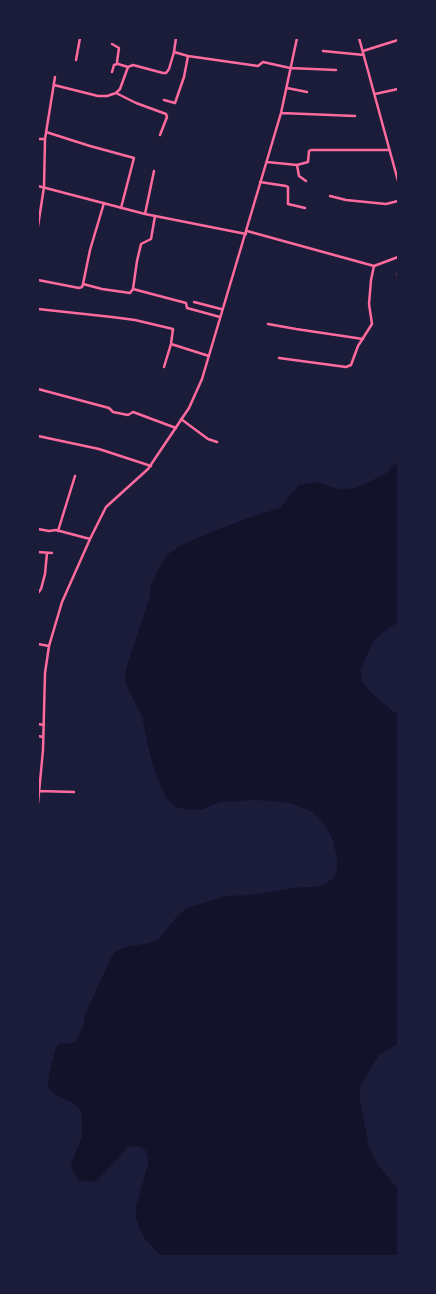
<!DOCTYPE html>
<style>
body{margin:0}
#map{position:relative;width:436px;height:1294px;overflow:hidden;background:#1b1b3a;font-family:Lora,serif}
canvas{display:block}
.frame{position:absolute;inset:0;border:39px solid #1b1b3a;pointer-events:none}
</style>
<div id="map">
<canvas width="436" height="1294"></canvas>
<div class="frame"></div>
</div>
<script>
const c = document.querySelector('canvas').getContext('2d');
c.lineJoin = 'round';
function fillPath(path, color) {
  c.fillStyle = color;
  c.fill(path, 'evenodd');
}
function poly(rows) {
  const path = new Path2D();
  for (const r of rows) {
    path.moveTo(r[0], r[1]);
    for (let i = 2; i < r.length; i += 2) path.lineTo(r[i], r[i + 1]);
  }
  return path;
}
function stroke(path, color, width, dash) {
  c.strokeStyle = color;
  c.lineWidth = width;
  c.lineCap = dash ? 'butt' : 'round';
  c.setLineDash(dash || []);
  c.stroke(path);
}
const water = poly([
 [398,461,398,622,382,633,373,642,360,670,362,681,373,695,398,715,398,1045,392,1047,380,1054,366,1075,361,1085,359,1095,369,1148,379,1166,398,1189,398,1256,161,1256,145,1239,140,1230,136,1217,136,1207,148,1164,148,1157,146,1151,141,1147,136,1146,127,1147,122,1154,98,1179,93,1182,85,1182,79,1180,73,1172,71,1165,82,1136,82,1116,80,1109,73,1103,60,1097,53,1093,49,1089,48,1082,50,1070,56,1048,59,1044,73,1043,76,1041,83,1027,84,1019,89,1006,111,958,115,952,122,948,149,943,159,939,178,915,187,908,227,896,252,895,294,888,323,886,333,878,337,869,337,857,333,840,325,825,312,812,291,803,256,800,220,802,203,809,190,810,176,807,166,798,155,772,148,746,142,716,128,689,125,680,126,670,130,657,150,597,151,585,159,568,167,555,181,545,209,533,243,520,280,508,299,485,317,482,341,490,354,488,365,484,385,474]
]);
const minor = poly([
 [359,38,398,181],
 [112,44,119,48,117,62,118,64,128,67,133,65,163,73,166,73,169,69,174,52,188,56,258,66,263,62,290,68,336,70],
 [323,51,364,55],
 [363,51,398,40],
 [174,52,176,38],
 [76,60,80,38],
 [112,72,114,65,117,64],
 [54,85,98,96,107,96,116,93,136,103,166,114,167,117,160,135],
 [287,88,307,92],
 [116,93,120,89,128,67],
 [375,94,398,89],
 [164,100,175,103,184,77,188,56],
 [281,113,355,116],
 [46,132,90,146,134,158,121,208],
 [38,139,45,139],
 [267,162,297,165,308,162,309,151,311,150,389,150],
 [297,165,299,176,306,181],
 [260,182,286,186,288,187,288,204,305,208],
 [38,186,145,214,246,234],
 [330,196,346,200,386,204,398,201],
 [145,214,154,171],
 [38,226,44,187,45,139,55,77],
 [247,231,374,266,398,257],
 [398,273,398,276],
 [38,280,79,288,82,287,83,284,102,289,130,293,133,289,186,303,187,308,220,317],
 [83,284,90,250,104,203],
 [133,289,137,261,141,244,151,239,155,216],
 [194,302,221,309],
 [38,309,112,317,135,320,173,329,171,344,164,367],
 [268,324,296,329,363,339],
 [171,344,209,356],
 [279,358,346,367,351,365,358,346,372,324,369,304,371,280,374,266],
 [38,389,109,408,113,412,128,415,133,412,176,428],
 [181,419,208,439,217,442],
 [38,436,99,449,151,466],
 [38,529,49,531,56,530,90,539],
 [58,531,75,476],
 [38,552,52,553],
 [38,593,41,589,45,574,47,553],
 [38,644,49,646],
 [38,724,44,725],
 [38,736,43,737],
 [39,791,74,792],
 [38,803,43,750,45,673,49,646,62,602,90,539,106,507,148,469,189,408,202,379,281,113,297,38]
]);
fillPath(water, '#12122b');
stroke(minor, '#ff6b9d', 2.5);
</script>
